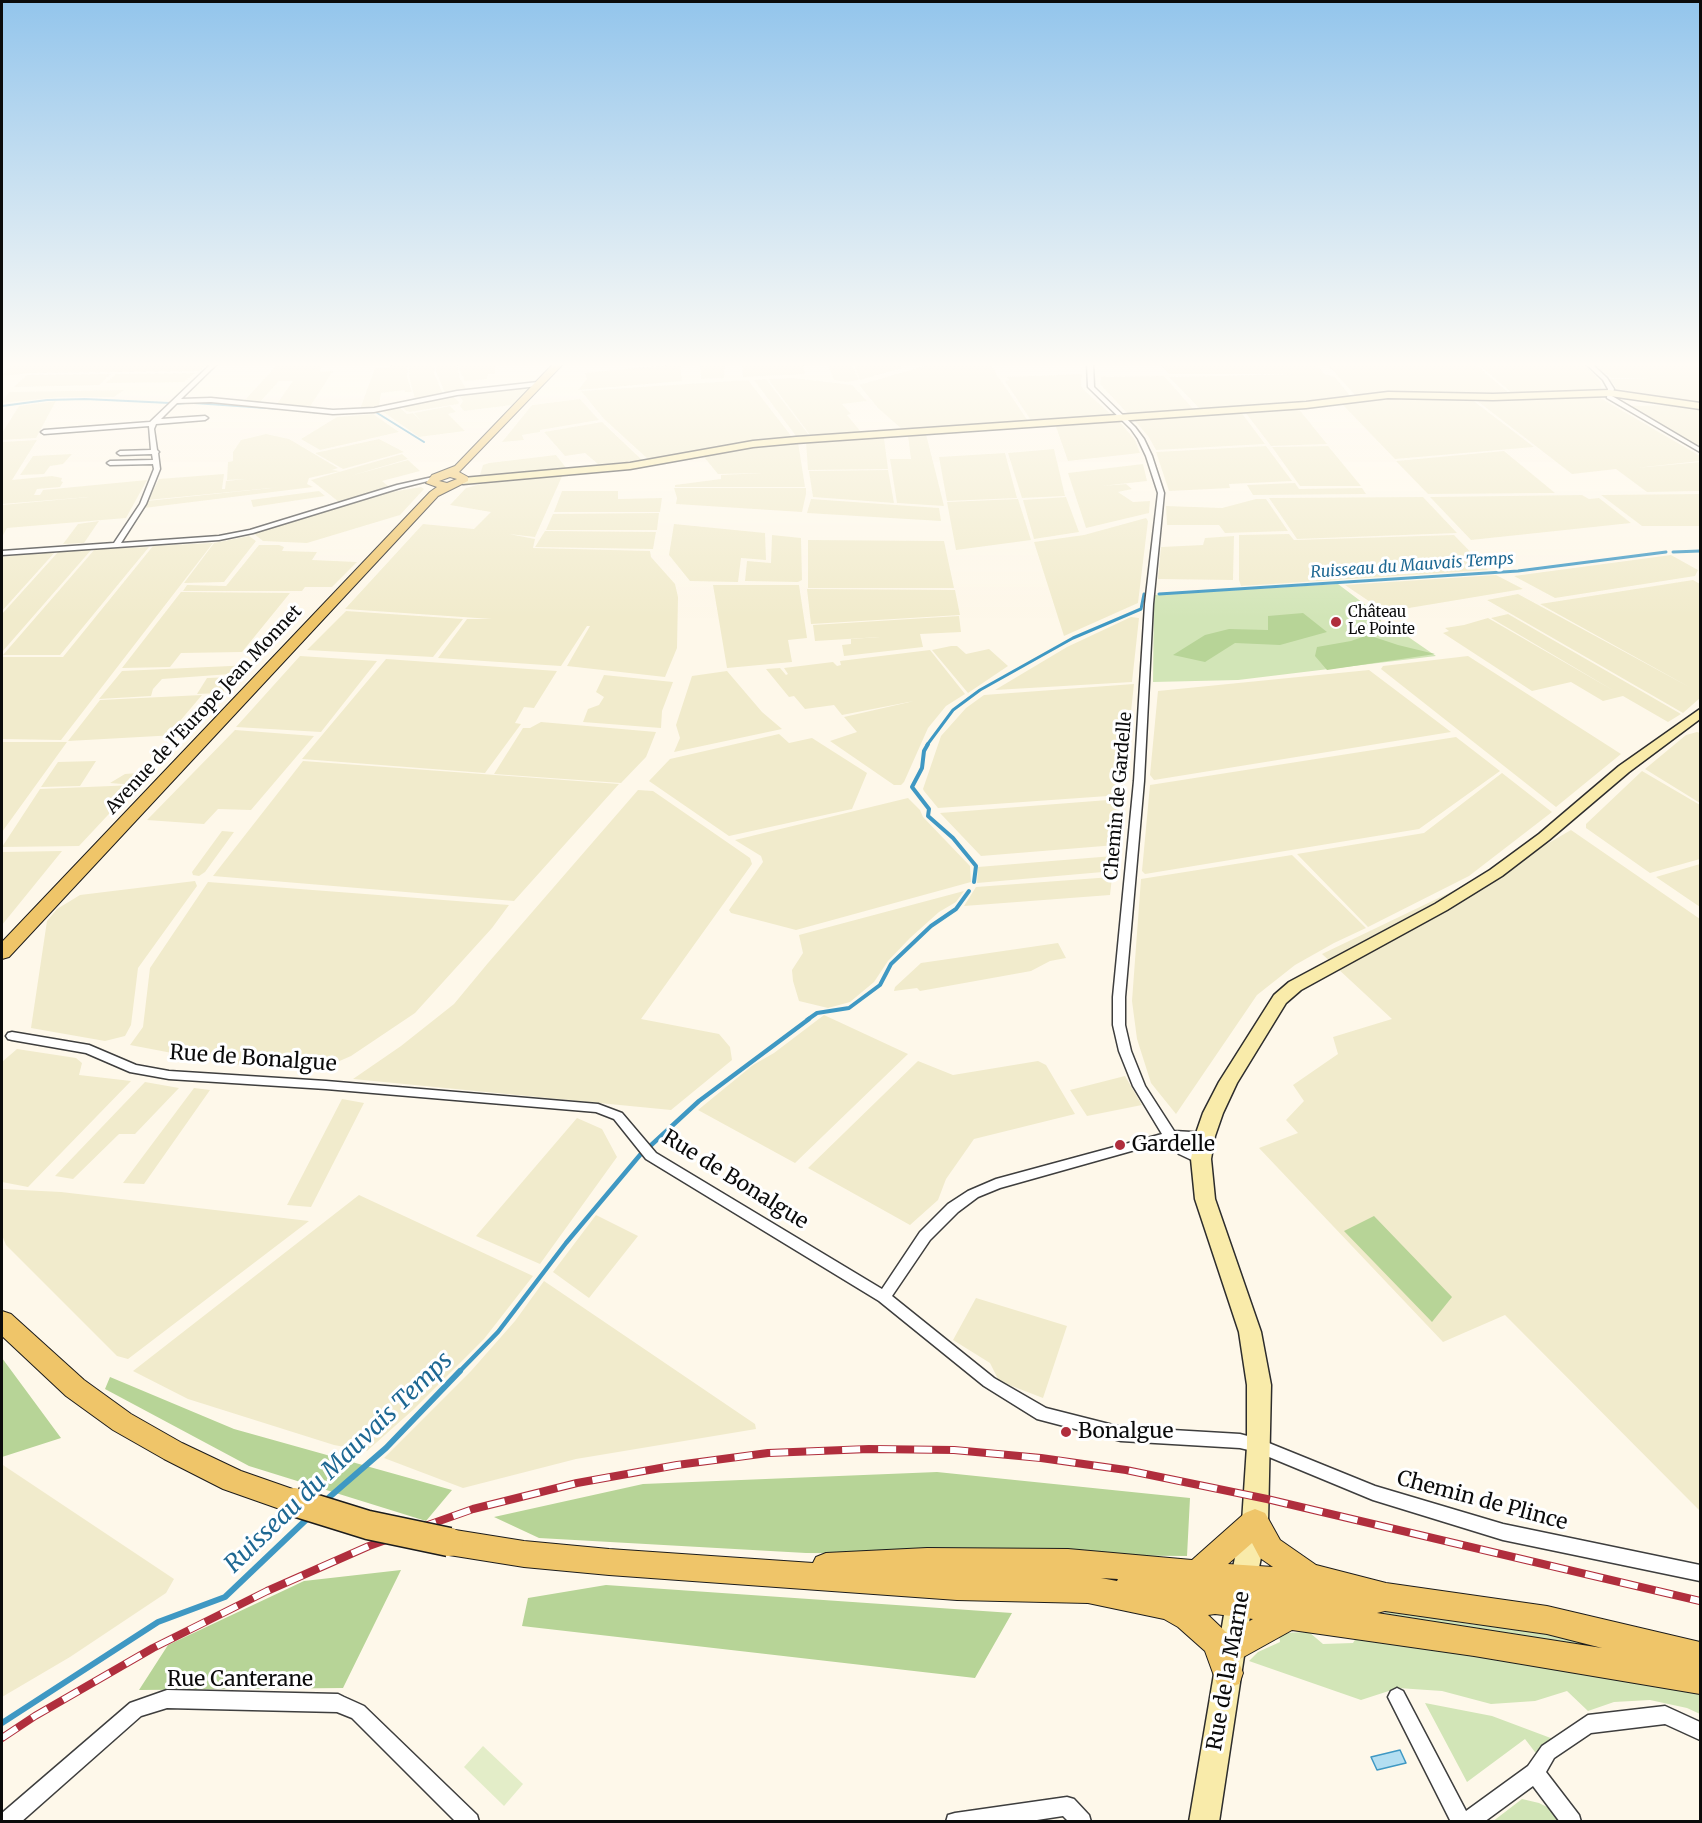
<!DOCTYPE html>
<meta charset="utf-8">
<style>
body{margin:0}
#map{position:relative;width:1702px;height:1823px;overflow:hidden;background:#fef8ea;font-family:Merriweather,serif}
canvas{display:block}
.frame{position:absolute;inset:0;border:3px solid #0b0b0b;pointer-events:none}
</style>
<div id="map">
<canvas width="1702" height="1823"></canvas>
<div class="frame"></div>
</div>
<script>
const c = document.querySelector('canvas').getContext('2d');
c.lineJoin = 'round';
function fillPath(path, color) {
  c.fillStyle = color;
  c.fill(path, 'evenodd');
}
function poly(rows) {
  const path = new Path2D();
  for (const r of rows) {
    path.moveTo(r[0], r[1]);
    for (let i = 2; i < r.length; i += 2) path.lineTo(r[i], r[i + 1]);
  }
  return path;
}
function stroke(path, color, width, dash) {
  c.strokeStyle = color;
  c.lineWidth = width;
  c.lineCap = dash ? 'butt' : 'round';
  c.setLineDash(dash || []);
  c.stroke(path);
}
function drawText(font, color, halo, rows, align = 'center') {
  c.font = font + ' Merriweather,serif';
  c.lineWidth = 6;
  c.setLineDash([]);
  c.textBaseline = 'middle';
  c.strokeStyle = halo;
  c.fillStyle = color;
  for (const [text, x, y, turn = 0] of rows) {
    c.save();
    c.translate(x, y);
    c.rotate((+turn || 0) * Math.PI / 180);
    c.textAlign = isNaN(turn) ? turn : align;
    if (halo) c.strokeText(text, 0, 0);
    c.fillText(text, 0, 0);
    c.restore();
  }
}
const farmland = poly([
 [12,363,209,363,199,371,31,373,2,376],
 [279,363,325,363,319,372,333,371,309,408,276,405,293,381,279,381,259,403,243,402],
 [395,363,408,363,407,377,412,392,405,392,405,390,381,393,379,406,360,409,375,368,388,368],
 [410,363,435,363,434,373,443,394,415,399,409,376],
 [437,363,457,363,460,379,467,390,445,393,436,371],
 [460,363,495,363,495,374,488,374,487,379,465,381,459,369],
 [700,363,725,364,724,378,701,379],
 [742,363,803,363,805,374,743,377],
 [827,363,851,363,859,380,845,382,834,380],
 [853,363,899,363,902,368,860,380],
 [935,363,989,363,1028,421,903,430,878,408,859,385],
 [1159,363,1316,363,1324,374,1335,377,1351,397,1200,409,1169,377,1298,374,1169,374],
 [1326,363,1474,363,1510,394,1379,393,1355,395],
 [1477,363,1583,363,1600,381,1602,391,1513,394],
 [1593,363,1692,363,1700,369,1700,404,1617,389,1609,379,1652,378,1611,378],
 [680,364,682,381,578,390,587,379,585,373],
 [195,373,184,382,106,383,116,374],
 [111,374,99,385,14,387,27,375],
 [1082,374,1081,386,1085,391,1113,416,1032,422,1005,381,1009,380,1007,377],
 [1164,376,1195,411,1129,415,1100,384,1101,377],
 [794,378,852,385,867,401,842,404,851,414,847,415,862,433,810,435,768,379],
 [766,379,809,435,796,436,754,380],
 [748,380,792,437,649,460,604,419,581,391],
 [526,386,531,387,512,405,464,411,460,406,463,401,458,394],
 [124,390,114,397,60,397,2,403,9,392],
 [452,395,459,402,458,404,410,412,406,411,401,405],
 [1597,396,1700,456,1700,461,1636,468,1700,462,1700,491,1647,492,1616,469,1572,474,1476,400],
 [1386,398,1471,399,1534,447,1395,459,1342,404],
 [580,399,599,420,540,430,540,432,522,435,524,440,502,442,532,405],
 [56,401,36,438,2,440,2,433,19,406],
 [1670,402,1700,408,1700,445,1696,445,1628,406,1672,405],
 [450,406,456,412,448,414,465,431,419,437,382,411,399,407,407,414,413,413,423,423,414,413],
 [1298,408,1327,444,1271,446,1245,412],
 [1241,412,1265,444,1156,450,1148,436,1133,419],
 [373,414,399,432,320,450,301,439,337,417],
 [1118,420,1135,440,1140,453,1068,461,1055,424],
 [602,422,643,461,598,464,585,453,565,456,544,432],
 [266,434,289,439,338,468,332,470,340,471,309,478,307,484,313,487,144,508,147,501,281,487,148,500,159,479,224,474,222,489,225,489,226,481,246,479,227,480,228,462,233,461,233,452,241,440],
 [926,434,944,506,897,503,890,459,911,459,908,436],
 [884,438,888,469,808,470,806,442],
 [379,439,404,452,343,469,315,453],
 [37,440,12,480,52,476,62,478,61,481,63,482,60,487,37,489,34,495,40,495,43,490,147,480,126,518,7,528,2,537,2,505,89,497,2,504,2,442],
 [798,442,805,487,675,487,675,485,721,479,721,475,762,473,718,474,704,457,706,455,776,443],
 [1266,446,1292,481,1229,484,1230,488,1169,491,1156,452],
 [1328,446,1361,486,1300,486,1272,447],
 [1054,449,1065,496,1022,498,1008,453],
 [1504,451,1555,493,1428,494,1396,461],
 [1005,453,1017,498,947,501,939,457],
 [72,454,63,464,50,466,44,474,20,475,33,456],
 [402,454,408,459,350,476,408,460,420,471,382,481,388,486,352,499,339,502,311,480],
 [556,455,567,469,480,475,483,465,489,463],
 [1143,464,1147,481,1102,486,1126,484,1132,489,1118,492,1133,502,1150,501,1149,513,1086,528,1068,473],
 [888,470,894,503,813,497,809,471],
 [563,474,535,537,509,534,535,539,533,548,650,551,651,557,675,584,678,597,677,648,665,677,567,666,590,626,587,626,561,666,438,658,467,619,492,619,345,609,423,524,474,529,491,512,450,505,466,488,500,479],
 [1295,483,1299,489,1362,488,1366,494,1253,495,1247,485],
 [421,487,424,489,400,515,307,543,263,541,253,533,392,492],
 [674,488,806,488,806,494,802,512,676,504,677,498],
 [319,491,325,496,253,507,251,500],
 [562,491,618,491,618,499,662,498,660,512,554,512],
 [1700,494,1700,526,1642,526,1601,495],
 [1582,495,1589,499,1599,498,1631,523,1471,540,1430,497],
 [1066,497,1079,532,1034,539,1023,500],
 [1423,497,1457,533,1297,539,1269,498],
 [811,499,939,508,941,521,807,513],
 [1018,499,1031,540,956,550,947,502],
 [1256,499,1266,499,1288,531,1225,533,1219,525,1167,525,1166,506,1222,508],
 [659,513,657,530,546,530,553,514],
 [1146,518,1148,521,1138,603,1064,636,1034,542,1084,535],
 [99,521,84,543,63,544,78,524],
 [674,524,765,533,766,560,741,558,738,582,690,581,669,555],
 [545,531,656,532,653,549,535,547],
 [1289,534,1294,540,1454,535,1488,570,1241,586,1239,580,1239,535],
 [772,535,801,538,802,580,798,582,745,581,747,561,771,563],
 [249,536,256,541,224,582,184,583,214,543],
 [1234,536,1233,580,1158,579,1161,547,1203,545,1205,538],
 [808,540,944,541,954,588,808,588],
 [213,543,61,740,2,739,2,657,63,657,153,546],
 [259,545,279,545,284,547,282,551,317,552,312,560,357,562,332,587,305,587,302,591,183,591,187,585,226,586],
 [149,547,60,655,3,655,95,549],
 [92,549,2,652,2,614,59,551],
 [56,551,2,611,2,557],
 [1671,555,1698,570,1695,576,1555,598,1514,576],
 [1496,575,1523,589,1385,612,1345,585],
 [1693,580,1700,584,1700,698,1683,713,1487,600,1518,594,1691,688,1540,604],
 [713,585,799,585,807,638,788,640,792,662,727,668],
 [807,589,955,590,960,615,811,624],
 [181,592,290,593,242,652,181,653,170,667,122,668],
 [346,611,463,619,433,657,307,650],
 [1508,614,1681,714,1668,722,1623,696,1603,701,1571,682,1532,691,1443,633,1449,631,1445,628,1464,625,1488,618,1616,692,1491,618],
 [959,616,961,632,920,634,923,647,844,656,842,645,851,644,851,639,880,637,815,641,813,625],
 [1131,617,1139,618,1132,682,995,690,1067,647],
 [951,646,957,646,966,654,989,649,1008,666,968,693,932,650],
 [930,650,965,694,946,706,928,728,904,782,901,785,894,785,830,741,857,732,844,717,914,701,842,715,834,705,805,709,794,696,789,697,766,669,780,668,786,675,788,674,784,668,833,662,837,666,841,665,840,661],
 [300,656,377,661,321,732,236,727],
 [1468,656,1621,754,1556,807,1381,669,1383,666],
 [386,659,557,671,534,708,524,707,515,723,521,724,485,773,302,759],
 [252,665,244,673,162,679,153,689,151,696,99,699,122,671],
 [1369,670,1451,732,1154,780,1150,775,1158,691],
 [727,671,762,712,782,729,674,752,680,738,676,725,692,676],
 [604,675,673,682,662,711,661,728,583,722,588,709,599,705,604,697,596,692],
 [234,677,222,693,197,694,207,678],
 [1134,684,1122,795,938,808,924,791,923,789,941,736,966,708,984,695],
 [202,695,180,721,182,724,176,735,68,741,100,700],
 [541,722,656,732,646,757,621,783,494,774,523,728,530,728],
 [235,730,314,736,251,810,218,809,204,824,147,820],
 [1697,732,1700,733,1700,803,1645,769,1686,735],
 [779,734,789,743,812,738,867,773,852,809,729,836,649,781,670,759],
 [1456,737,1500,771,1419,829,1145,874,1142,871,1150,785],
 [2,742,67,742,2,832],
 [96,761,80,786,41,787,58,762],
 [303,761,619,784,514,901,213,876],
 [1642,771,1700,805,1700,859,1650,873,1586,828,1586,824],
 [150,772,136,784,136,785,79,846,2,847,40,789,135,785,110,783,125,774],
 [1502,773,1552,812,1469,876,1368,927,1297,854,1424,833],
 [638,790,653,791,750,858,752,864,641,1019,719,1034,730,1047,732,1060,671,1110,353,1079,401,1046,454,1004,488,963],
 [908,798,920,810,923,817,970,866,971,882,796,930,731,913,729,910,763,862,761,856,735,840],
 [1121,799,1116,845,981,856,940,813],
 [1571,830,1700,919,1700,1511,1505,1315,1443,1342,1259,1148,1298,1133,1286,1120,1304,1101,1293,1085,1338,1054,1333,1037,1392,1019,1322,954,1528,855],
 [222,831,234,832,205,872,199,876,193,875,192,872],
 [62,851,2,925,2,852],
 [1292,855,1366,928,1334,943,1295,965,1257,995,1176,1114,1151,1083,1137,1039,1132,1001,1141,879],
 [1113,856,1114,871,977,883,978,867],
 [1700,864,1700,907,1656,877],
 [1112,877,1110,895,964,906,976,887],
 [195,881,197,886,138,968,131,1025,125,1036,105,1041,31,1028,47,921,57,909,80,895],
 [208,882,509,905,492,928,415,1013,351,1056,319,1070,230,1064,130,1045,143,1027,150,968],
 [964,891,956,902,939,912,910,938,888,961,874,982,850,1002,828,1008,799,1001,793,981,792,970,803,953,799,935],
 [1058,943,1066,958,1050,961,1031,971,920,991,917,988,894,991,895,987,921,963],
 [824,1015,908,1054,795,1163,698,1110,753,1065,774,1053],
 [17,1049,76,1058,82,1063,79,1075,131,1081,28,1187,2,1182,2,1062],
 [918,1061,953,1075,1038,1061,1046,1065,1075,1114,974,1139,946,1179,938,1200,910,1225,808,1168],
 [1125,1076,1142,1105,1087,1116,1070,1090],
 [145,1082,179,1088,135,1134,119,1134,73,1179,55,1176],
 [194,1088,210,1090,144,1184,123,1183],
 [342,1099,364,1103,311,1207,287,1205],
 [577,1118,602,1129,617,1157,540,1264,476,1236],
 [2,1189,61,1192,309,1221,128,1359,117,1356,6,1245,2,1235],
 [359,1195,533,1276,484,1339,414,1409,367,1451,334,1445,188,1399,133,1371],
 [596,1215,638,1236,589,1298,553,1272],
 [544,1281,755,1424,756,1429,576,1459,463,1488,384,1458,471,1371,515,1321],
 [976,1298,1067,1326,1043,1398,999,1381,990,1363,953,1340],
 [3,1465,174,1579,166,1593,70,1657,2,1697]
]);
const green = poly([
 [1338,584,1379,615,1381,621,1376,625,1391,636,1404,634,1436,656,1238,680,1153,682,1154,595],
 [1386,1611,1477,1625,1537,1628,1700,1663,1700,1671,1385,1615],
 [1360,1631,1541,1658,1700,1687,1700,1714,1687,1708,1650,1700,1614,1702,1588,1711,1567,1691,1535,1701,1491,1704,1442,1691,1398,1688,1361,1700,1249,1661,1258,1652,1280,1642,1279,1633,1309,1632,1323,1644,1353,1643],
 [1425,1703,1492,1716,1556,1740,1538,1756,1525,1739,1467,1782],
 [1522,1799,1539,1803,1555,1811,1562,1822,1492,1822]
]);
const forest = poly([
 [1303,613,1327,632,1280,645,1235,643,1205,662,1173,655,1205,635,1229,629,1268,630,1268,616],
 [1368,635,1398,645,1435,654,1327,670,1315,656,1317,647,1351,641],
 [1374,1216,1452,1297,1432,1322,1344,1231],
 [2,1358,61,1438,2,1457],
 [110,1377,234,1429,452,1490,426,1521,249,1466,105,1389],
 [937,1472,1190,1498,1187,1556,806,1553,539,1538,494,1517,643,1484],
 [401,1570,343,1688,139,1690,168,1645,304,1581],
 [606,1585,1012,1613,975,1678,522,1626,528,1598]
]);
const pitch = poly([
 [483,1746,523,1784,504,1806,464,1767]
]);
const water = poly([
 [1400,1750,1406,1763,1377,1770,1371,1757,1400,1750]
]);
const streamFar4 = poly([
 [194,403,281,409],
 [175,404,185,403],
 [2,406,47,400,85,399,170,403],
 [374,411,424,442],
 [311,412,330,413]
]);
const streamFar3 = poly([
 [1673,552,1700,551],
 [1159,594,1518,571,1666,552],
 [927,745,953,710,980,690,1073,638,1141,609,1144,594]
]);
const streamFar2 = poly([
 [928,744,924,751,922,768,912,787,929,809,928,816,953,838,976,866,974,882],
 [807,1020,817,1013,849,1008,880,985,891,964,931,926,956,909,969,891]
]);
const streamFar1 = poly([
 [648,1148,699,1101,809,1019],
 [459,1372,498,1332,566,1243,640,1155]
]);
const stream = poly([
 [326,1500,386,1448,460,1371],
 [2,1723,158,1622,225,1597,308,1518]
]);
const street = poly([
 [212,363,218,363,181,399,211,398,333,410,374,408,457,391,538,382,541,384,538,386,457,395,374,412,333,414,211,402,177,403,161,419,205,416,208,418,205,420,156,424,154,429,157,450,159,452,158,453,160,469,146,504,121,543,219,536,250,530,397,485,433,477,436,479,400,488,253,533,219,540,2,555,2,551,114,543,140,504,154,469,153,464,110,465,107,463,110,461,153,460,152,454,120,455,117,453,120,451,151,450,149,426,44,434,41,432,44,430,150,422,212,363],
 [1087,363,1093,363,1094,387,1135,427,1144,439,1152,456,1164,493,1153,604,1144,781,1125,997,1125,1025,1131,1051,1145,1086,1174,1131,1209,1133,1211,1136,1209,1139,1205,1141,1181,1141,1187,1148,1206,1156,1207,1159,1206,1162,1201,1164,1196,1162,1179,1154,1167,1141,1000,1188,978,1197,958,1212,930,1240,892,1296,994,1378,1046,1408,1121,1427,1240,1434,1259,1439,1375,1486,1503,1524,1700,1565,1700,1581,1503,1540,1373,1500,1257,1452,1240,1448,1121,1441,1037,1419,984,1386,879,1301,646,1159,614,1119,596,1112,326,1089,169,1079,130,1072,86,1053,12,1040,8,1039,6,1036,8,1033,12,1032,89,1045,136,1065,169,1071,326,1081,598,1104,622,1113,656,1153,882,1289,920,1232,948,1204,968,1191,996,1179,1162,1134,1133,1086,1119,1051,1113,1025,1113,997,1134,781,1145,604,1158,493,1146,456,1138,439,1131,429,1088,387,1087,363],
 [1585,363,1591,363,1607,378,1614,389,1612,396,1700,448,1700,452,1607,398,1608,389,1603,380,1585,363],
 [1397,1688,1403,1691,1466,1811,1528,1766,1542,1746,1588,1715,1665,1706,1700,1722,1700,1740,1665,1724,1591,1733,1554,1758,1546,1772,1579,1815,1581,1822,1560,1822,1533,1786,1484,1822,1451,1822,1388,1697,1391,1691,1397,1688],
 [167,1690,338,1694,344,1697,364,1706,477,1815,479,1822,456,1822,352,1718,337,1712,167,1708,141,1716,21,1822,2,1822,2,1813,130,1703,167,1690],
 [1067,1797,1074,1799,1089,1815,1091,1822,1069,1822,1063,1816,1024,1822,946,1822,948,1815,955,1813,1067,1797]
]);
const secondary = poly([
 [1610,390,1700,403,1700,409,1610,396,1493,400,1388,398,1306,408,796,443,753,447,630,469,463,484,458,481,463,478,630,463,753,441,796,437,1306,402,1388,392,1493,394,1610,390],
 [1700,709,1700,719,1629,772,1549,840,1502,876,1447,910,1301,990,1286,1003,1237,1083,1223,1113,1215,1136,1211,1159,1215,1199,1261,1332,1271,1385,1268,1522,1252,1603,1219,1822,1189,1822,1226,1603,1242,1522,1247,1446,1247,1385,1239,1332,1195,1199,1191,1159,1195,1136,1203,1113,1219,1082,1274,995,1289,982,1435,904,1490,870,1539,834,1619,766,1700,709]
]);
const primary = poly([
 [554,363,564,363,459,472,468,477,468,481,438,496,9,957,2,959,2,942,430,492,437,487,426,483,432,475,455,466,554,363],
 [450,477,457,479,447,483,439,481,450,477],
 [2,1311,11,1314,84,1380,131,1414,182,1443,241,1471,304,1493,308,1502,304,1511,294,1514,223,1489,164,1459,113,1430,66,1396,2,1336,2,1311],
 [1255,1509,1265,1513,1280,1540,1316,1565,1386,1583,1547,1606,1700,1642,1700,1694,1474,1656,1292,1630,1238,1660,1243,1673,1239,1684,1228,1688,1217,1684,1205,1651,1178,1627,1164,1619,1088,1603,957,1600,609,1575,524,1567,449,1555,439,1551,435,1542,439,1533,449,1529,524,1541,609,1549,813,1563,816,1557,826,1553,927,1548,1068,1549,1192,1560,1245,1513,1255,1509],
 [1252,1543,1260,1558,1273,1567,1228,1564,1252,1543],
 [1101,1578,1118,1579,1117,1581,1101,1578],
 [1385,1611,1547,1634,1602,1648,1377,1613,1385,1611],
 [1215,1614,1239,1617,1253,1619,1228,1634,1208,1615,1215,1614]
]);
const rail = poly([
 [2,1738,35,1716,153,1648,267,1591,369,1546,473,1509,577,1483,677,1465,768,1453,869,1449,954,1450,1041,1458,1126,1470,1267,1499,1700,1601]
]);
const primaryBridge = poly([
 [294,1502,368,1525,449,1542]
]);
const markers = [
 [1336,622,6,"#b02e3d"],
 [1120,1145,6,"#b02e3d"],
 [1066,1432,6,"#b02e3d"]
];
const farPoinames = [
 ["Château",1348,613],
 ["Le Pointe",1348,630]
];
const farWaternames = [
 ["Ruisseau du Mauvais Temps",1412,566,-4]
];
const streetNames = [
 ["Avenue de l'Europe Jean Monnet",204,710,-47],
 ["Chemin de Gardelle",1119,796,-85]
];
const nearStreetnames = [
 ["Rue de Bonalgue",253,1059,4],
 ["Rue de Bonalgue",735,1180,32],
 ["Chemin de Plince",1482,1501,15],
 ["Rue de la Marne",1229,1671,-80],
 ["Rue Canterane",240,1680]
];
const nearPoinames = [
 ["Gardelle",1132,1145],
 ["Bonalgue",1078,1432]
];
const nearWaternames = [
 ["Ruisseau du Mauvais Temps",339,1463,-44]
];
fillPath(farmland, '#f1ebcc');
fillPath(green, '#d2e5b7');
fillPath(forest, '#b7d497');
fillPath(pitch, '#e3edc8');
fillPath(water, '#b3def1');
stroke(water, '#3f98c3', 1.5);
stroke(streamFar4, '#3f98c3', 2);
stroke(streamFar3, '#3f98c3', 3);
stroke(streamFar2, '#3f98c3', 4);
stroke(streamFar1, '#3f98c3', 4.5);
stroke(stream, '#3f98c3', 6);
stroke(street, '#3e3e3e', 3);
stroke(secondary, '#2d2d2d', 3);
stroke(primary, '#1c1c1c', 2);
fillPath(street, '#fff');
fillPath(secondary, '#f9ebaa');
fillPath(primary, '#efc569');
stroke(rail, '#b02e3d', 8);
stroke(rail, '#fff', 6, [18]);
stroke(primaryBridge, '#1c1c1c', 31, []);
stroke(primaryBridge, '#efc569', 28);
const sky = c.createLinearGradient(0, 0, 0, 618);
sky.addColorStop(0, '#93c5ec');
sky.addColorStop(0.59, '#fffcf6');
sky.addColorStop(1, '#fffcf600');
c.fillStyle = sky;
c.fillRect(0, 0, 1702, 618);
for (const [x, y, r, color] of markers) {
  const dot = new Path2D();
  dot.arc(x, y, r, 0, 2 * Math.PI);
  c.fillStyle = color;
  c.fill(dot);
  stroke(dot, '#fff', 2);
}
drawText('15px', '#0b0b0b', '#fff', farPoinames, 'left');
drawText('italic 16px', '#1e6893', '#fff', farWaternames);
drawText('18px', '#0b0b0b', '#fff', streetNames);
drawText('21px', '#0b0b0b', '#fff', nearStreetnames);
drawText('21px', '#0b0b0b', '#fff', nearPoinames, 'left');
drawText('italic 24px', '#1e6893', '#fff', nearWaternames);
</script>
